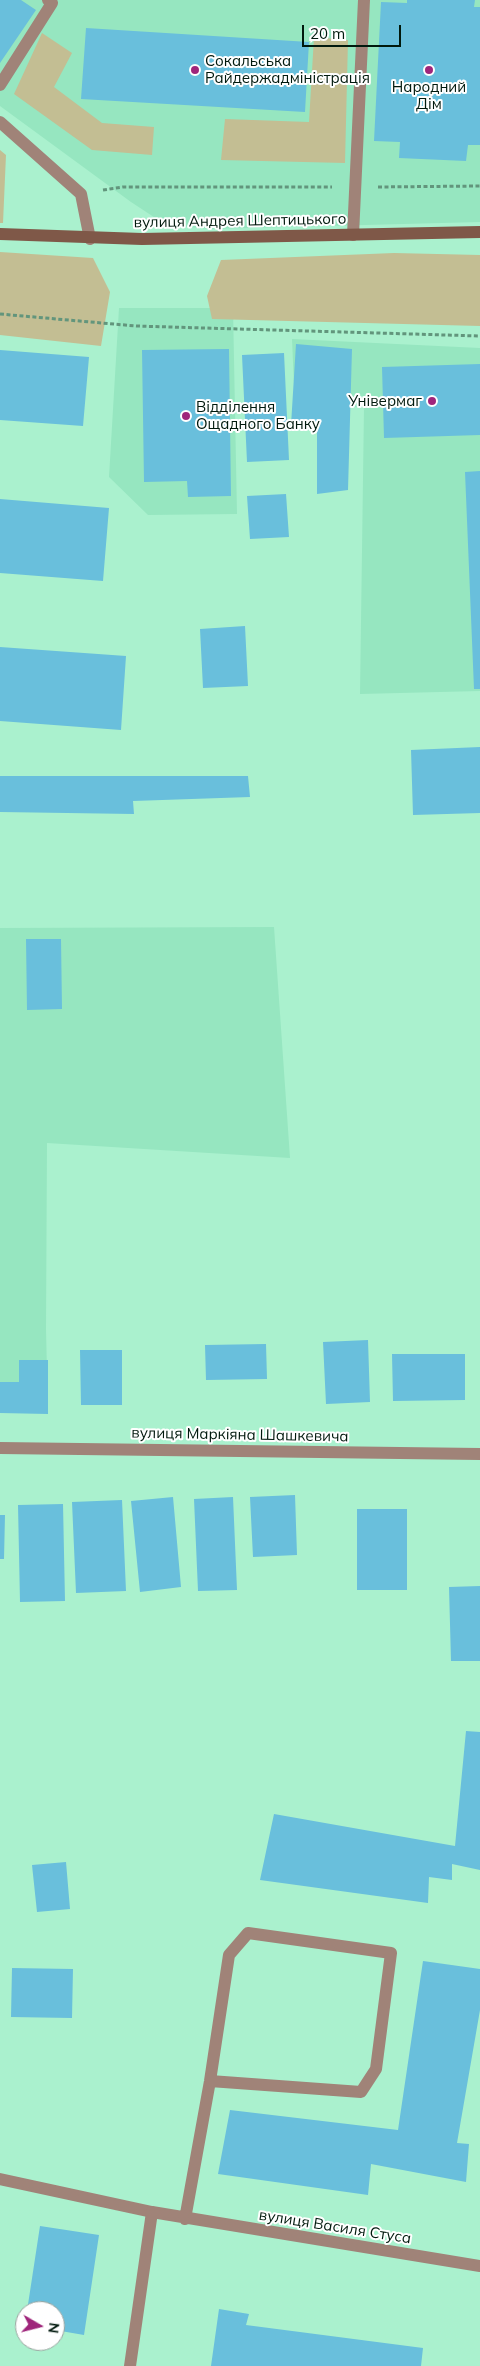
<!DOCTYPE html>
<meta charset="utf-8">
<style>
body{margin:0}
#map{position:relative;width:480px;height:2366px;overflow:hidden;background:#aaf1ce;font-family:Mulish,sans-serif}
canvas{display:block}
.north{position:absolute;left:15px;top:2301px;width:50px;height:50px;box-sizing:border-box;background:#fff;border:1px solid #99a39e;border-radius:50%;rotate:98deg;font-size:14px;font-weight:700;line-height:20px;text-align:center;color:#00190d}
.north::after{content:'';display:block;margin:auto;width:18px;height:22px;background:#9f257b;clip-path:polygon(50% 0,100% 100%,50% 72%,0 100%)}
.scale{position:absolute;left:302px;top:25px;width:99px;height:22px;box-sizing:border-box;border:2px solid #00190d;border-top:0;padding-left:6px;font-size:15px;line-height:18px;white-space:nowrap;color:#00190d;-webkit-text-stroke:4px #fff;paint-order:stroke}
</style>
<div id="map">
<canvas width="480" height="2366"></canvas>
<div class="north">N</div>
<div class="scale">20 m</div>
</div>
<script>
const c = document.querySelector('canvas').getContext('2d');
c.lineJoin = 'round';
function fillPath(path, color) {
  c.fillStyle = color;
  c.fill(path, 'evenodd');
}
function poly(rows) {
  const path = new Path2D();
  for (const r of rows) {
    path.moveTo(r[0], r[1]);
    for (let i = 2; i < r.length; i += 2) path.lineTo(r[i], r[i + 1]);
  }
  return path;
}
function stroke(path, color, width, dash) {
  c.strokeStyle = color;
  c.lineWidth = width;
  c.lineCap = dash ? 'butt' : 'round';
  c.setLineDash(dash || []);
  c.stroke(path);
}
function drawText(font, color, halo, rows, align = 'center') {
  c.font = font + ' Mulish,sans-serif';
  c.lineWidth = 4;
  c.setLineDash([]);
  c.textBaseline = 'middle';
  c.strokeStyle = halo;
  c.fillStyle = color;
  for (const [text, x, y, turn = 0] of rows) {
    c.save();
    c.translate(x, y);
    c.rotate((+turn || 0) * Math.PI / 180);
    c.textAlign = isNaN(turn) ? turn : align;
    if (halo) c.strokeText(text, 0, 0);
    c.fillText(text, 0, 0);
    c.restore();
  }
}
const built = poly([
 [0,0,480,0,480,222,211,229,166,225,131,202,0,106],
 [119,308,233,308,237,514,148,515,109,477],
 [292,339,480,348,480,691,360,694,364,407,295,408],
 [274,927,290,1158,47,1143,46,1329,48,1413,0,1412,0,928]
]);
const green = poly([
 [42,33,72,53,54,87,102,123,154,127,152,155,92,150,14,94],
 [314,37,348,40,345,163,221,160,225,119,309,122],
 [0,150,6,155,3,223,0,223],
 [0,252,93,258,110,292,101,346,0,335],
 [394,253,480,255,480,326,212,319,207,296,221,260]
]);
const building = poly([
 [0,0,21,0,36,10,0,63],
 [407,0,475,0,474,7,480,7,480,145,468,145,466,161,399,158,400,142,374,141,381,2,407,3],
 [86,28,309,42,305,112,81,99],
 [296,344,352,349,348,490,317,494,317,426,291,425],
 [229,349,231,496,188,497,187,481,144,482,142,350],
 [0,350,89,357,83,426,0,420],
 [284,353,289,460,247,462,242,355],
 [480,364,480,435,384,438,382,367],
 [480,471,480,689,474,689,465,472],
 [286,494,289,537,250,539,247,496],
 [0,499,109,508,103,581,0,573],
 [245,626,248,686,203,688,200,629],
 [0,647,126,656,121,730,0,721],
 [480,747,480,813,413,815,411,750],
 [0,776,248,776,250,797,133,801,134,814,0,812],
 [26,939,61,939,62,1009,27,1010],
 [368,1340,370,1402,326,1404,323,1342],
 [266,1344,267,1379,206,1380,205,1345],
 [80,1350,122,1350,122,1405,81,1405],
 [392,1354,465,1354,465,1400,393,1401],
 [19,1360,48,1360,48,1414,0,1413,0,1382,19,1382],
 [295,1495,297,1555,253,1557,250,1497],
 [173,1497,181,1587,140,1592,131,1501],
 [233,1497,237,1590,198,1591,194,1499],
 [122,1500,126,1591,76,1593,72,1502],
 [63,1504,65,1601,20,1602,18,1505],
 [357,1509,407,1509,407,1590,357,1590],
 [0,1515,5,1515,4,1559,0,1559],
 [480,1586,480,1661,451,1661,449,1587],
 [466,1731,480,1732,480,1870,452,1864,452,1880,429,1877,428,1903,260,1880,274,1814,455,1846],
 [66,1862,70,1909,37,1912,32,1865],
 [423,1961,480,1969,480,2010,457,2143,469,2144,466,2182,371,2164,368,2195,218,2174,230,2110,398,2130],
 [12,1968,73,1969,72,2018,11,2017],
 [40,2226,99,2235,84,2335,55,2330,55,2311,27,2311],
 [219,2309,249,2314,246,2325,423,2348,421,2366,211,2366]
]);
const path = poly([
 [378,187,480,186],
 [103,190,123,187,332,187],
 [0,314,136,326,480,336]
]);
const lane = poly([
 [0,85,52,3,48,0],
 [353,235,364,0],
 [0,2179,152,2212]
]);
const street = poly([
 [0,122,81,194,90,239],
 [0,1448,480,1454],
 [185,2219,210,2081,229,1955,248,1933,391,1953,376,2069,361,2092,210,2081],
 [130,2366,152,2212,480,2266]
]);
const secondary = poly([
 [0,234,142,239,480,232]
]);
const markers = [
 [195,70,5,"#9f257b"],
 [429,70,5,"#9f257b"],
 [432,401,5,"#9f257b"],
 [186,416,5,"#9f257b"]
];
const poiNames = [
 ["Сокальська",205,61],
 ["Райдержадміністрація",205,78],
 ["Народний",429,87,"center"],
 ["Дім",429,104,"center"],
 ["Універмаг",422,401,"right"],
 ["Відділення",196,407],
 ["Ощадного Банку",196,424]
];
const streetNames = [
 ["вулиця Андрея Шептицького",240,221,-1],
 ["вулиця Маркіяна Шашкевича",240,1435,1],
 ["вулиця Василя Стуса",335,2227,9]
];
fillPath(built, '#96e6c0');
fillPath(green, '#c3be93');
fillPath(building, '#69bfdc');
stroke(path, '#62957c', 3, [4, 2.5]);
stroke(lane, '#a08378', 12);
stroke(street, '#a08378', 12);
stroke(secondary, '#7f5848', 12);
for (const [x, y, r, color] of markers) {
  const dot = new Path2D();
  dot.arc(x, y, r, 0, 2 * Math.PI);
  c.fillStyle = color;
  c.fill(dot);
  stroke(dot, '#fff', 2);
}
drawText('15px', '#00190d', '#fff', poiNames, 'left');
drawText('15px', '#00190d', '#fff', streetNames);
</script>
